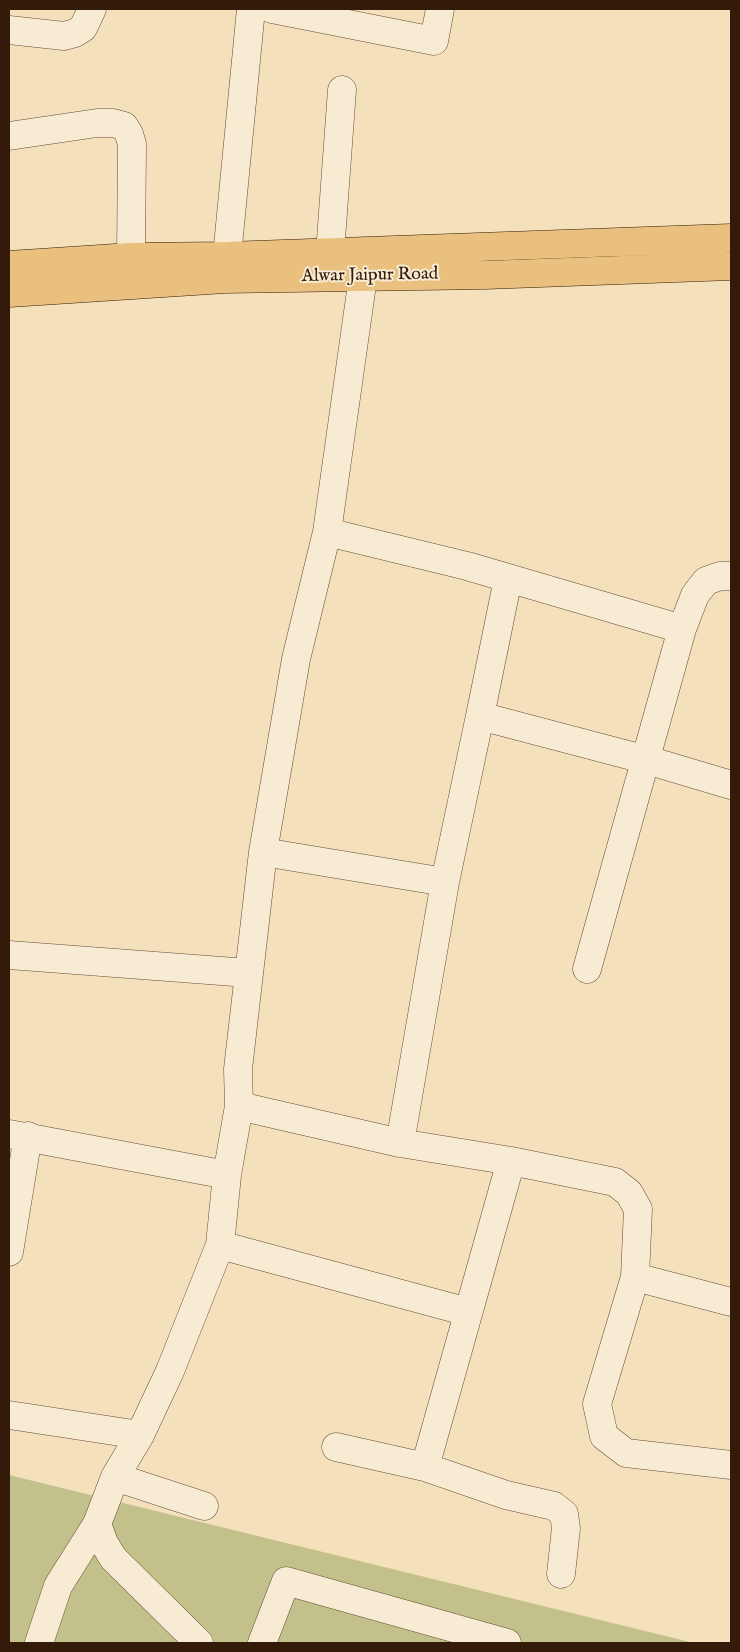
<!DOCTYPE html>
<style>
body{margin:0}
#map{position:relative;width:740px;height:1652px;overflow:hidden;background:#f5e0bc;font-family:"IM FELL English",serif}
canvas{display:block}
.frame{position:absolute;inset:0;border:10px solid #331a09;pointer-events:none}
</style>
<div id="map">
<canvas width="740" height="1652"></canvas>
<div class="frame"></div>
</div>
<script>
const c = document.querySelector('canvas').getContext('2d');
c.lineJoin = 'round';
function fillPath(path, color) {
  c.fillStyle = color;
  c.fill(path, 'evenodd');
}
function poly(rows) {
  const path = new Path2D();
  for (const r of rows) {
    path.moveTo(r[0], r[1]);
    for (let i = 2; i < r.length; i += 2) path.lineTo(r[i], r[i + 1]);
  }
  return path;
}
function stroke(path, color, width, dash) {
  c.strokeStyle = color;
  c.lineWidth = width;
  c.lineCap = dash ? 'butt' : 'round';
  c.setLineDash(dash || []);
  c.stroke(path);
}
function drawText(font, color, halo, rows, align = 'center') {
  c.font = font + ' "IM FELL English",serif';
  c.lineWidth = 4;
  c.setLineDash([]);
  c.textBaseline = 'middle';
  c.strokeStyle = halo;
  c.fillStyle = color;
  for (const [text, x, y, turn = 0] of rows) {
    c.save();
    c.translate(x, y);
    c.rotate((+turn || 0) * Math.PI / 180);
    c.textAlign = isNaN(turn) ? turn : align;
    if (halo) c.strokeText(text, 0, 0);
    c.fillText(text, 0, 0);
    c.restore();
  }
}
const green = poly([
 [9,1475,694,1643,9,1643]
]);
const minor = poly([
 [272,9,434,41,440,9],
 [9,30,64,36,75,33,83,28,92,9],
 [9,136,97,123,113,123,124,126,129,134,132,144,131,257],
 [330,253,342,90],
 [227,256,251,9],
 [327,532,467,566,682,629],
 [480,716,508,579],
 [263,852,445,882],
 [9,955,248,973],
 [587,969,682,629,695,595,706,581,720,576,731,576],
 [239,1106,400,1143,511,1161,615,1182,629,1193,638,1209,635,1277],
 [9,1134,227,1175],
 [400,1143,445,882,480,716,647,760,731,785],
 [220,1245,468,1312],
 [9,1252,28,1136],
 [731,1302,635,1277,597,1404,604,1436,626,1453,731,1465],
 [9,1415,140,1435],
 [336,1447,425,1467,506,1495,554,1506,564,1514,566,1528,561,1574],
 [425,1467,511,1161],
 [115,1477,204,1506],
 [39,1643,58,1586,97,1524],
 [199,1643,113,1558,104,1543,97,1524,115,1477,140,1435,170,1371,220,1245,227,1175,239,1106,238,1069,263,852,296,659,327,532,363,277],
 [262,1643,286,1581,507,1643]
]);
const major = poly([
 [9,265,131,257,227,256,731,238],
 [9,293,225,279,485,275,731,266]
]);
const streetNames = [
 ["Alwar Jaipur Road",370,276,-1]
];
fillPath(green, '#c2c18c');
stroke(minor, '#644c36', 29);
stroke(major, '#331a09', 29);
stroke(minor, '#f8ebd3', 28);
stroke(major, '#eac07e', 28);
drawText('18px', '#331a09', '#f8ebd3', streetNames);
</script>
